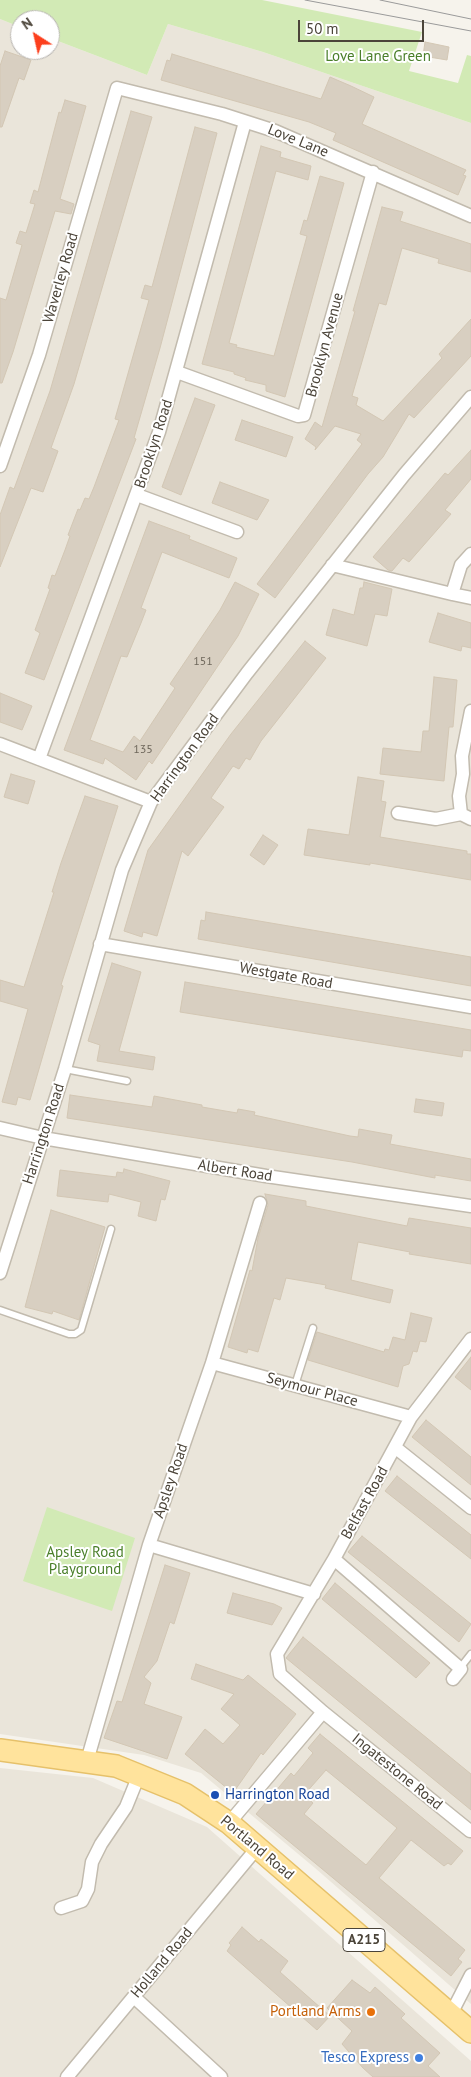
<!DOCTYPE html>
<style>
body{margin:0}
#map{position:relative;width:471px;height:2077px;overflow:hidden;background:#f6f3ec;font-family:"PT Sans",sans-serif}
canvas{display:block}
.north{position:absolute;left:10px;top:10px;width:50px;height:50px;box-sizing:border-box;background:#fff;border:1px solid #b7b4b0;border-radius:50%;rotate:325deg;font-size:14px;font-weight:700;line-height:20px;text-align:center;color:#4b4439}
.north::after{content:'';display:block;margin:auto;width:18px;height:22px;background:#fc3f1d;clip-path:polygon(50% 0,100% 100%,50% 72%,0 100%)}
.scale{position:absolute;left:298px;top:20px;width:126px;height:22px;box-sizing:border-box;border:2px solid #4b4439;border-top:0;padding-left:6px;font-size:15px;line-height:18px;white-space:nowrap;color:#4b4439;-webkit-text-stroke:4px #fff;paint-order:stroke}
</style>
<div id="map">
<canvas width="471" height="2077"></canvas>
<div class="north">N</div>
<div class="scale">50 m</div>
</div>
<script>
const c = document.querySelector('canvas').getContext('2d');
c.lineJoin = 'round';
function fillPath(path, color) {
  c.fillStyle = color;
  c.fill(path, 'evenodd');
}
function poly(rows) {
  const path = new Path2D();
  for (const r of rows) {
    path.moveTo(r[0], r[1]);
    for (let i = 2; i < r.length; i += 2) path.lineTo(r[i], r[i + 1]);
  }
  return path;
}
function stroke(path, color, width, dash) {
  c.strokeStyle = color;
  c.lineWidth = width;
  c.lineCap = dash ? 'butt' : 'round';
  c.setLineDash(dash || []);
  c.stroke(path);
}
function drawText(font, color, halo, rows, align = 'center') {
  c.font = font + ' "PT Sans",sans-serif';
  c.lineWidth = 4;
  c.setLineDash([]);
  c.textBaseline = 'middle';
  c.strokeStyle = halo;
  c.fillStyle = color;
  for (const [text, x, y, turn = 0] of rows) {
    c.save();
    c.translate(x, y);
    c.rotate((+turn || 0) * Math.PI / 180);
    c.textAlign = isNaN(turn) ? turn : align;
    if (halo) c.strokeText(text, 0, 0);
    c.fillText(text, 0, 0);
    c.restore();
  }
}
const residential = poly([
 [0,19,20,27,20,50,50,50,50,38,147,75,168,24,263,52,471,123,471,2004,315,1868,201,1773,144,1755,0,1734],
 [0,1768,93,1778,207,1827,471,2061,471,2077,0,2077]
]);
const green = poly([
 [0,0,262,0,422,32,409,71,458,83,467,55,471,56,471,123,263,52,168,24,147,75,50,38,50,20,20,20,20,27,0,19],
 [47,1507,135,1538,112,1611,23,1581]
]);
const building = poly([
 [425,42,449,47,447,60,423,56,425,42],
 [5,51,31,60,24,80,19,78,2,127,0,127,0,66,5,51],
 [172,54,321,99,330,77,351,86,374,97,362,124,466,170,463,175,466,176,458,195,333,140,336,133,309,122,161,80,167,60,170,61,172,54],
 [65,100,86,106,60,199,74,204,71,214,55,211,13,352,2,383,0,383,0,298,6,300,22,245,16,243,20,231,26,233,35,204,30,203,34,190,38,192,59,112,61,113,65,100],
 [131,111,152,117,74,384,51,448,58,451,43,492,31,488,0,567,0,515,10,487,14,489,50,391,131,111],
 [195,127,217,133,160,348,134,438,136,439,44,680,25,673,40,633,35,630,50,589,48,588,52,575,55,576,65,550,70,536,68,535,78,509,80,510,85,498,89,499,94,487,119,420,115,419,149,300,141,298,145,285,152,287,195,127],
 [261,146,281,152,280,157,311,166,308,180,276,171,229,343,237,345,236,347,274,356,307,236,300,234,304,220,307,221,320,176,344,183,285,397,266,391,266,385,245,380,246,378,234,374,234,372,202,364,261,146],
 [382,207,403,212,400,221,471,244,471,272,438,263,439,259,402,248,386,305,379,303,352,396,358,398,356,405,383,421,442,358,439,354,471,319,471,356,414,418,409,414,383,457,368,474,275,598,257,584,362,444,357,440,361,434,335,426,315,450,316,447,305,439,315,422,322,427,355,311,353,311,382,207],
 [195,398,215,405,181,495,162,487,195,398],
 [242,420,293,437,286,457,235,440,242,420],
 [471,450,471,479,445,510,451,514,409,562,403,558,392,571,388,570,373,557,445,473,448,475,471,450],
 [220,482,269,500,257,520,212,503,220,482],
 [149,521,190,536,189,539,237,558,229,578,162,552,141,608,146,610,141,623,127,657,121,656,90,740,123,752,134,736,140,741,175,688,170,684,220,610,235,582,259,594,238,636,152,764,149,761,136,780,105,758,103,764,64,750,149,521],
 [364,582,392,589,387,616,375,614,367,646,326,635,333,609,354,615,360,588,363,588,364,582],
 [438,613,471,623,471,648,462,646,461,651,429,642,438,613],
 [305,641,326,658,261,741,250,760,246,758,239,769,233,766,211,798,224,807,188,856,182,851,157,936,143,932,142,937,124,931,148,850,231,734,305,641],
 [434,677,457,680,453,727,449,727,444,781,380,774,383,748,421,752,423,731,429,731,434,677],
 [0,693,32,706,22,730,0,722,0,693],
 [11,774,35,781,28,804,4,797,11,774],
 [358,777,384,781,381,801,386,802,380,837,467,851,467,854,471,854,471,880,370,863,370,865,304,855,308,829,349,835,358,777],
 [85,796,118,806,61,985,63,986,30,1100,18,1097,16,1105,2,1102,28,1009,0,1001,0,980,24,987,54,892,52,892,61,863,85,796],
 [263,835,278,845,264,865,250,855,263,835],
 [206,912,471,957,471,986,198,939,201,920,205,921,206,912],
 [112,963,141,972,119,1051,155,1057,153,1070,97,1061,100,1045,88,1041,112,963],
 [185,982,471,1030,471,1051,463,1050,462,1057,180,1012,185,982],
 [70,1095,152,1107,154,1096,202,1105,202,1107,237,1113,238,1109,255,1112,254,1115,350,1136,358,1137,359,1129,392,1135,390,1144,471,1159,471,1181,435,1175,435,1178,352,1162,67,1118,70,1095],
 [416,1099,444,1103,442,1116,414,1112,416,1099],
 [124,1169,170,1181,165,1200,161,1199,156,1221,138,1216,141,1202,109,1194,108,1202,57,1196,60,1170,116,1177,117,1172,123,1173,124,1169],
 [265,1194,306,1201,306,1206,407,1226,409,1218,471,1228,471,1264,409,1254,410,1252,358,1242,351,1280,393,1290,390,1303,325,1288,326,1285,286,1278,280,1300,274,1298,258,1352,248,1349,247,1353,228,1347,250,1270,252,1271,258,1238,268,1205,265,1194],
 [51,1210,105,1227,79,1320,53,1311,52,1314,25,1307,51,1210],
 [411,1313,432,1318,426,1342,420,1341,417,1352,413,1351,409,1364,403,1366,398,1387,308,1360,317,1332,384,1352,385,1349,389,1350,393,1337,405,1340,411,1313],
 [471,1357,471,1390,455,1377,471,1357],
 [426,1420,471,1457,471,1485,412,1437,426,1420],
 [397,1476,471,1535,471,1559,385,1491,397,1476],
 [362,1536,471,1624,459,1642,348,1552,362,1536],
 [165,1565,190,1573,174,1624,170,1622,157,1661,144,1677,151,1683,144,1704,182,1717,167,1759,104,1738,117,1701,122,1702,165,1565],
 [335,1583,430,1663,416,1678,322,1599,335,1583],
 [233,1593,274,1604,282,1608,272,1625,227,1613,233,1593],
 [303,1637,471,1774,471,1810,286,1658,303,1637],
 [196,1664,243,1680,248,1675,296,1714,263,1755,261,1753,233,1793,185,1754,205,1729,223,1744,240,1725,221,1709,234,1694,191,1679,196,1664],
 [320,1734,463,1851,451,1865,448,1863,444,1866,411,1840,379,1878,465,1950,458,1959,462,1962,451,1976,256,1814,291,1773,294,1776,313,1753,308,1748,320,1734],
 [326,1770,397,1828,366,1865,304,1814,313,1803,304,1795,326,1770],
 [242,1927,259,1942,261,1939,288,1961,280,1972,330,2016,317,2030,227,1951,231,1945,229,1943,242,1927],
 [352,1980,370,1993,375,1987,405,2014,401,2018,440,2053,428,2066,440,2077,373,2077,363,2068,342,2044,352,2031,327,2008,352,1980]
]);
const lane = poly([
 [65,1069,127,1081],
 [0,1310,69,1334,75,1334,81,1330,111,1229],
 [295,1385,313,1328],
 [460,1668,471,1654]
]);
const street = poly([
 [177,372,298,416,304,415,373,172],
 [0,466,39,355,117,88,222,114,275,131,471,216],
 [137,495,237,532],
 [332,565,452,594,461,565,471,554],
 [452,594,471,598],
 [471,711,462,756,463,774,459,796,461,814,471,819],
 [0,744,151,802],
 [39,759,159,432,245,122],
 [398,813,436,819,461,814],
 [100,944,471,1007],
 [0,1128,43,1138,266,1176,471,1206],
 [0,1273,65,1069,122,870,151,802,247,673,404,475,471,397],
 [212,1363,411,1417],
 [396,1448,471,1508],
 [149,1545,314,1594],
 [334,1559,461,1669,453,1679],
 [87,1761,149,1545,212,1363,260,1203],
 [229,1823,323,1712],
 [470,1831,323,1712,280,1674,277,1654,334,1559,411,1417,471,1339],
 [61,1908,82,1901,88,1889,92,1862,101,1844,126,1807,139,1775],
 [134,1997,221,2077],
 [451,2014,471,1975],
 [67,2077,257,1848]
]);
const primary = poly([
 [0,1750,116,1766,185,1794,229,1823,471,2032]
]);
const tram = poly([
 [305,0,471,31],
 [380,0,471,19]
]);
const markers = [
 [215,1795,5,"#1a4fb4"],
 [371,2012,5,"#e8710a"],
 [419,2058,5,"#3f7fe0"]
];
const numberNames = [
 ["151",203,662],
 ["135",143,750]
];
const shields = [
 [364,1940,42]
];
const shieldNames = [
 ["A215",364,1940]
];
const parkNames = [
 ["Love Lane Green",378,57],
 ["Apsley Road",85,1553],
 ["Playground",85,1570]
];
const streetNames = [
 ["Love Lane",298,141,22],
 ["Waverley Road",61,278,-74],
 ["Brooklyn Avenue",325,345,-75],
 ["Brooklyn Road",154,444,-72],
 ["Harrington Road",185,758,-54],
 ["Westgate Road",286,976,10],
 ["Harrington Road",44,1134,-72],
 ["Albert Road",235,1171,9],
 ["Seymour Place",312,1390,15],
 ["Apsley Road",171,1481,-71],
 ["Belfast Road",365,1503,-61],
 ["Ingatestone Road",397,1772,39],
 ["Portland Road",257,1848,40],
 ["Holland Road",162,1963,-50]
];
const transitNames = [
 ["Harrington Road",225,1795]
];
const foodNames = [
 ["Portland Arms",361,2012]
];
const shopNames = [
 ["Tesco Express",409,2058]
];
fillPath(residential, '#eae5da');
fillPath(green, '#d2eab5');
fillPath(building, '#d8cfc1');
stroke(building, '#d3c7b4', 1);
stroke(lane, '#c2bbae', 9);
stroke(street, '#c2bbae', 15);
stroke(primary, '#e6c16a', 24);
stroke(lane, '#fff', 6);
stroke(street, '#fff', 12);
stroke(primary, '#ffe39c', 21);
stroke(tram, '#9a9a9a', 1);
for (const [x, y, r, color] of markers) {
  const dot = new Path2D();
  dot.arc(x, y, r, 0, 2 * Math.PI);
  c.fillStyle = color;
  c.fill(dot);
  stroke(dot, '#fff', 2);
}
drawText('12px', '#6e675b', null, numberNames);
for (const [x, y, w] of shields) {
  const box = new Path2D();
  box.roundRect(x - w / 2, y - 11.5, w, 23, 4);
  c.fillStyle = '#fff';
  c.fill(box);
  stroke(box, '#4b4439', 1);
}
drawText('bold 14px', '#4b4439', null, shieldNames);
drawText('15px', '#4a7f2a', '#fff', parkNames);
drawText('15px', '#4b4439', '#fff', streetNames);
drawText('15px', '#164399', '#fff', transitNames, 'left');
drawText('15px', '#c56008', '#fff', foodNames, 'right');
drawText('15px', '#366cbe', '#fff', shopNames, 'right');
</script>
